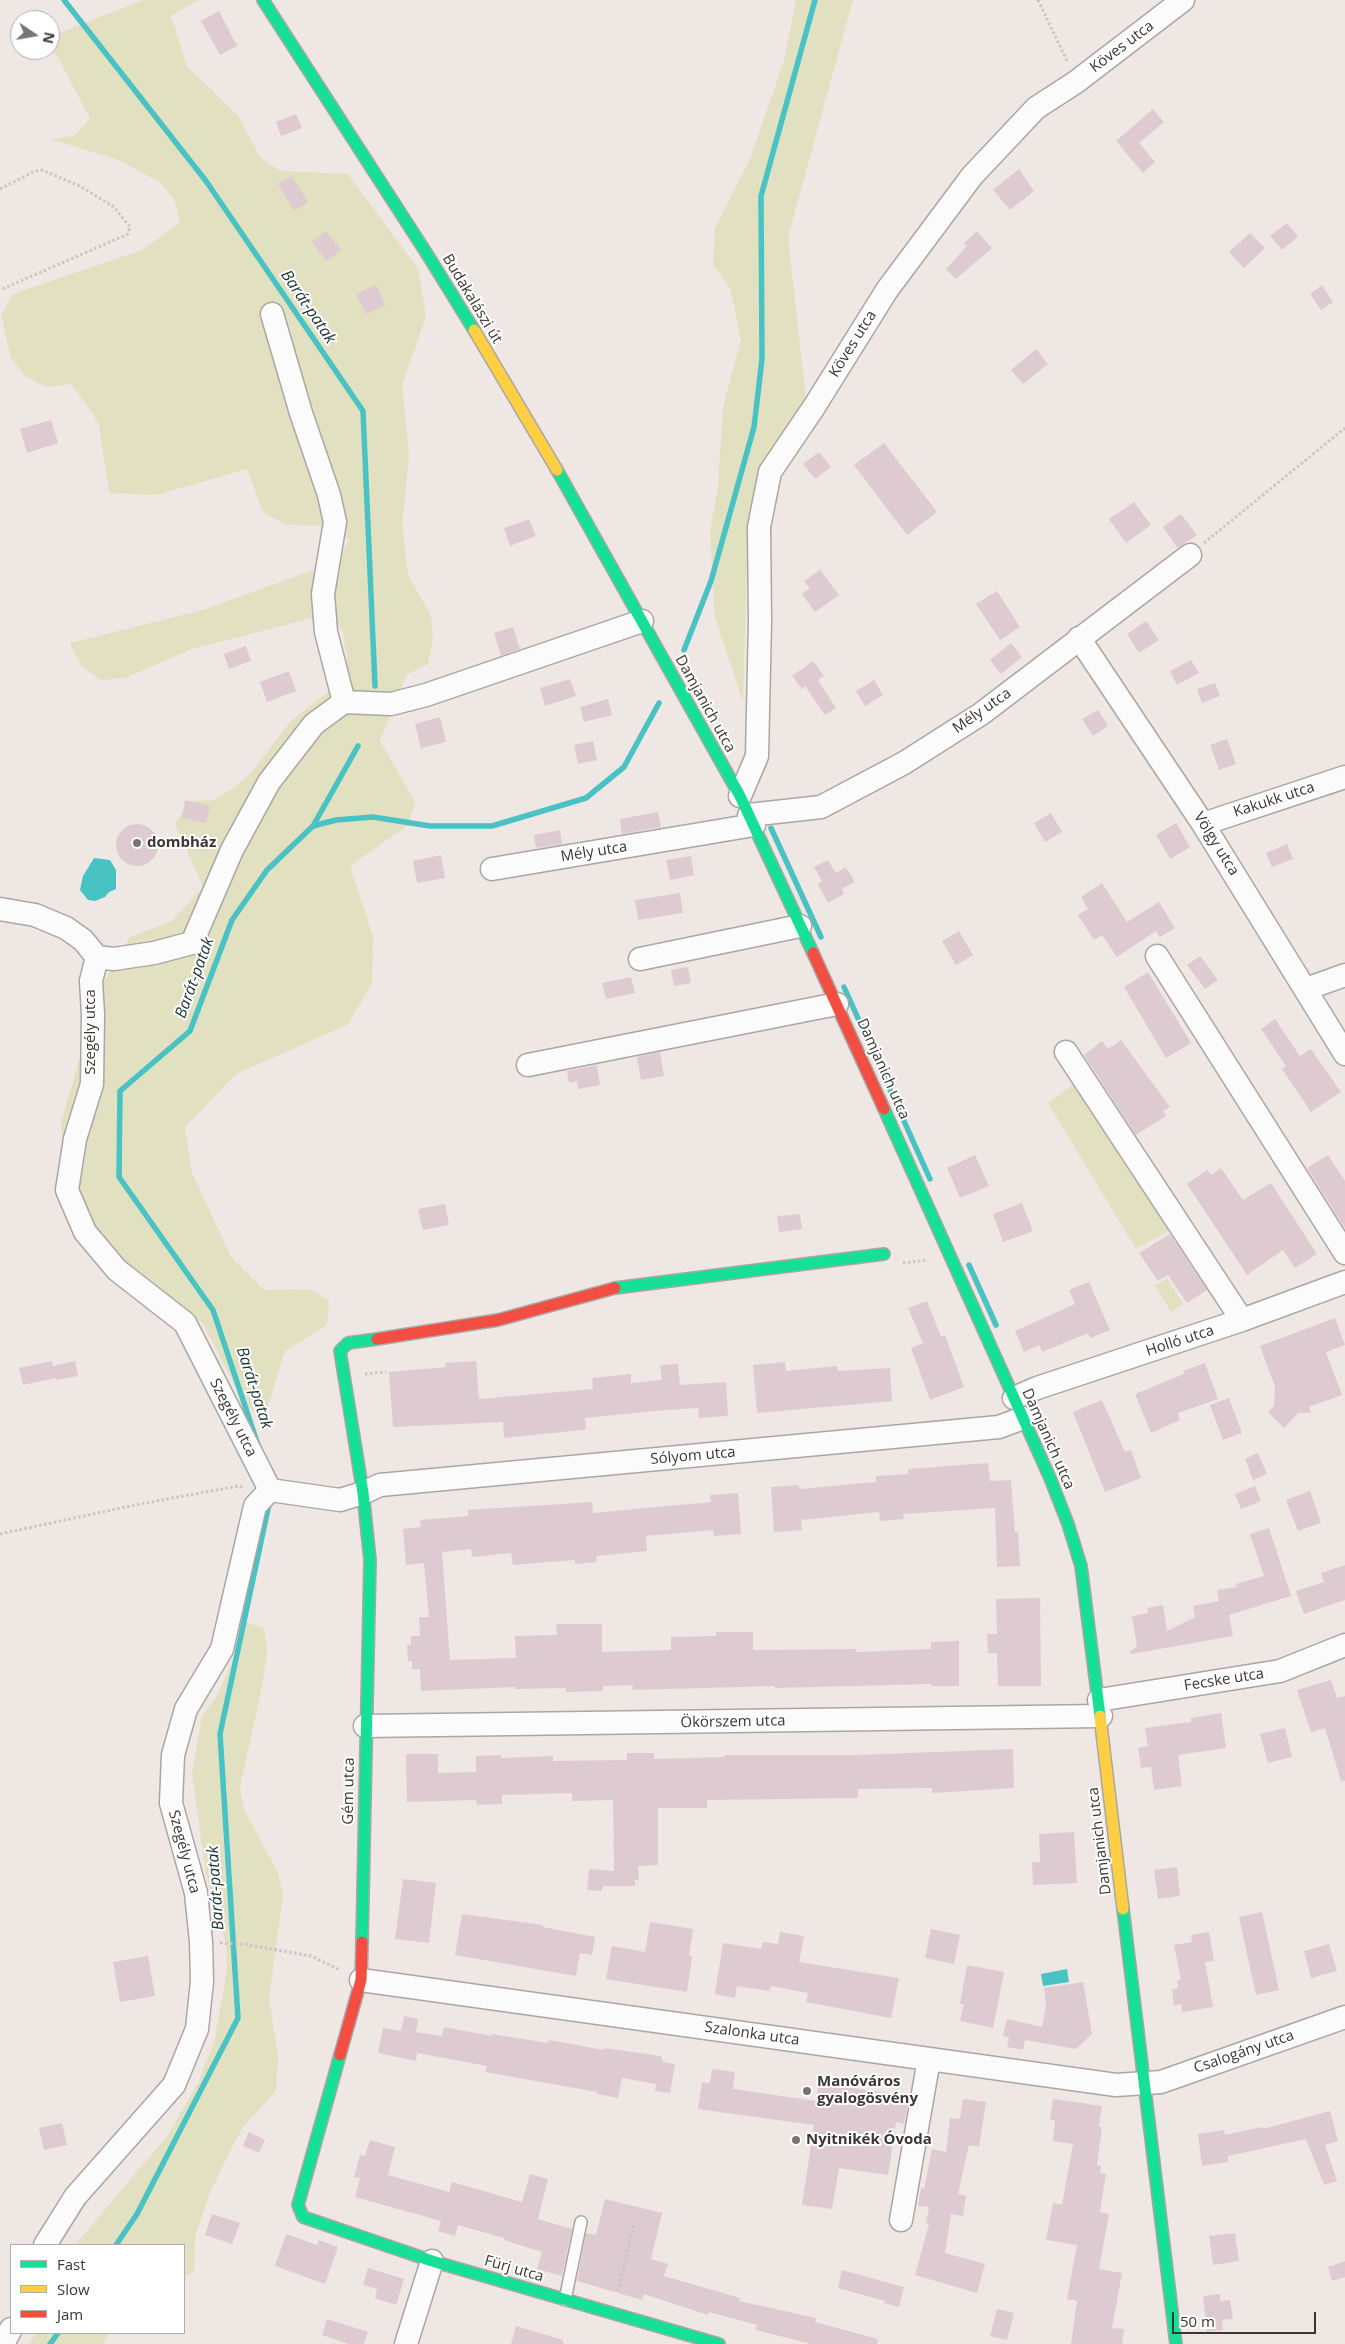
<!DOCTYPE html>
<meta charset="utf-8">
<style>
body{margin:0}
#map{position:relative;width:1345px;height:2344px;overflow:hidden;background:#eee7e4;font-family:"Open Sans",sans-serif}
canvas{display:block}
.legend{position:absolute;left:10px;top:2244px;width:175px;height:90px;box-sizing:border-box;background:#fff;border:1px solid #b0afae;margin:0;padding:6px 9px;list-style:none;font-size:15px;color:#3a3634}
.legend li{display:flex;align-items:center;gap:10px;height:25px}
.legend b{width:25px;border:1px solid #b0afae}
.north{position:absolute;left:10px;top:10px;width:50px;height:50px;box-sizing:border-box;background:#fff;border:1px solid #b0afae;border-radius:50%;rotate:102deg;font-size:14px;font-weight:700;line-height:20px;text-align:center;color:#3a3634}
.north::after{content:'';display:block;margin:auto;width:18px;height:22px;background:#797472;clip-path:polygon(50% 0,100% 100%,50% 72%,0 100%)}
.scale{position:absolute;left:1172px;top:2312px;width:144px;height:22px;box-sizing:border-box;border:2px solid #3a3634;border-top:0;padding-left:6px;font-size:15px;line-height:18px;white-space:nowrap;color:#3a3634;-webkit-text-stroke:4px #fff;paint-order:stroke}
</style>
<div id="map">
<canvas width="1345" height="2344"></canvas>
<ul class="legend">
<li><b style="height:6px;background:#16e098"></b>Fast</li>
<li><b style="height:6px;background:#ffcf43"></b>Slow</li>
<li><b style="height:6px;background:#f24e42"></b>Jam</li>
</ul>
<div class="north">N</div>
<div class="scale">50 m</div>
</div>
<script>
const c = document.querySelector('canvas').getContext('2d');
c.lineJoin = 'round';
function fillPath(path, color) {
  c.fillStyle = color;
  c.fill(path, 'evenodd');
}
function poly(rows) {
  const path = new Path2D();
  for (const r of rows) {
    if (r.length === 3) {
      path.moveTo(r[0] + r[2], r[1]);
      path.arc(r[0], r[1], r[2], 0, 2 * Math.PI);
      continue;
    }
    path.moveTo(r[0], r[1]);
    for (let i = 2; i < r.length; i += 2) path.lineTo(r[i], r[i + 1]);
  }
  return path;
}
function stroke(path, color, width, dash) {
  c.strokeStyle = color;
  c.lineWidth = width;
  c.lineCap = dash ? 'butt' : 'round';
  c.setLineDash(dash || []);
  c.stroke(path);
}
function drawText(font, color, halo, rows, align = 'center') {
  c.font = font + ' "Open Sans",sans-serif';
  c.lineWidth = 4;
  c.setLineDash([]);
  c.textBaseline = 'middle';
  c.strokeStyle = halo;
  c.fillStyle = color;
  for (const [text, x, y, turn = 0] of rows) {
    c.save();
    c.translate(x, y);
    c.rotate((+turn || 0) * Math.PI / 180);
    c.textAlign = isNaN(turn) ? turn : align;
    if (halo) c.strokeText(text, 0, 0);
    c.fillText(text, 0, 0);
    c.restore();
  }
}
const green = poly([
 [143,0,198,0,171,16,187,66,238,116,261,158,280,171,348,174,418,269,426,317,402,385,409,455,402,526,408,575,431,616,433,640,428,664,406,675,380,741,415,802,408,825,350,866,373,937,372,984,347,1025,236,1074,185,1127,192,1173,231,1257,264,1290,310,1289,329,1301,327,1325,285,1351,264,1419,245,1406,203,1323,130,1271,67,1190,61,1122,93,1014,90,1006,130,937,172,921,203,887,175,824,190,801,214,800,232,789,249,775,291,721,344,679,347,656,343,633,331,613,192,649,125,678,101,680,81,666,70,643,206,609,338,561,349,540,331,526,284,524,263,512,247,469,156,495,109,493,99,424,86,404,71,384,47,387,26,377,11,358,1,315,13,294,142,250,180,223,175,201,161,183,119,160,50,139,74,136,90,119,58,57,50,48,50,37],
 [796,0,853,0,788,237,806,401,760,470,748,522,743,702,715,617,710,531,718,487,723,407,741,339,730,288,713,265,715,228,750,159,784,61],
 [1076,1083,1170,1230,1136,1249,1048,1103],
 [1167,1278,1183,1304,1171,1312,1155,1286],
 [243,1622,264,1628,267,1652,262,1687,240,1787,244,1810,278,1873,283,1895,269,1998,278,2056,276,2091,243,2127,229,2153,209,2195,195,2236,194,2271,184,2277,184,2245,75,2245,168,2135,198,2083,215,2039,227,1969,226,1944,206,1874,192,1774,202,1716,217,1696,236,1652],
 [36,2333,110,2333,102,2344,29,2344]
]);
const water = poly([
 [94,858,110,860,116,870,116,889,109,892,105,897,95,901,88,900,80,890,83,876],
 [1067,1969,1069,1982,1043,1986,1041,1974]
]);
const stream = poly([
 [64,0,206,181,363,411,375,686],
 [684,650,711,581,754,427,762,359,761,196,815,0],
 [313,826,336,820,373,817,430,826,492,826,586,798,624,767,659,703],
 [771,828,821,937],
 [844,987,930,1179],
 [969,1265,996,1325],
 [257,1442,213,1310,119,1177,120,1091,190,1031,232,920,267,870,313,826,358,746],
 [116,2245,137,2214,238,2018,220,1734,269,1504],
 [50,2344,58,2333]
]);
const building = poly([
 [219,11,237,46,220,55,201,21],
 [1153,109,1164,122,1139,143,1155,162,1143,173,1116,141],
 [296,114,302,128,281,136,276,122],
 [1019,169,1034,191,1010,210,993,190],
 [292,176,308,202,294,211,278,184],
 [1287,223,1298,237,1282,250,1270,236],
 [326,231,341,250,327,261,312,242],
 [977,231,992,248,956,279,946,269,967,246,964,243],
 [1250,233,1265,248,1244,268,1229,252],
 [376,285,385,305,366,314,356,294],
 [1322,285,1333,302,1321,310,1310,294],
 [1036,349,1048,364,1023,384,1011,370],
 [51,420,58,443,27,453,20,429],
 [884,443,937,512,907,535,854,465],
 [819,452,831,467,815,479,803,464],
 [1134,502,1151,525,1126,543,1109,519],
 [1181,514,1197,535,1178,548,1163,527],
 [529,519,536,536,510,546,504,528],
 [820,570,839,595,815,612,802,594,810,588,804,581],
 [997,591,1020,627,1000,640,976,604],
 [1146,621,1159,640,1139,653,1127,634],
 [513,627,520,649,501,656,494,633],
 [1011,643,1022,657,1001,674,990,660],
 [246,646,251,661,229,669,224,654],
 [1191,660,1199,673,1177,685,1170,671],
 [813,661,824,676,818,680,836,708,825,715,805,686,802,689,792,676],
 [289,671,296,691,267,702,260,682],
 [570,679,576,696,545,706,540,688],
 [874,680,883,695,865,706,856,691],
 [1215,683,1220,696,1202,703,1197,689],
 [608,699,612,715,584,722,580,707],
 [1098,710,1108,726,1093,736,1082,719],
 [440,717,446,742,421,748,415,724],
 [1227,739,1236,764,1219,770,1210,745],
 [593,741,597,760,578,764,574,745],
 [185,800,210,806,206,823,182,818],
 [658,812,661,827,622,834,620,819],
 [1051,813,1062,832,1045,842,1034,823],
 [1176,823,1190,847,1170,859,1156,835],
 [137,845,21],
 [560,830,562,844,536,848,534,835],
 [1287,844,1293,859,1272,867,1266,853],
 [441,855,445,878,417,883,413,861],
 [691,856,694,875,670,880,666,860],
 [828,860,836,873,846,867,855,882,842,889,844,894,828,903,818,884,822,881,814,867],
 [1102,883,1127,922,1159,902,1175,928,1160,937,1156,931,1117,957,1102,935,1094,940,1078,915,1088,909,1081,897],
 [680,893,683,913,638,920,635,900],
 [959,931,973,955,956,965,942,941],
 [1200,956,1218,980,1205,989,1187,965],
 [688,967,691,983,674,986,671,970],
 [1148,972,1191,1043,1166,1058,1124,987],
 [631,977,635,993,606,999,602,983],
 [1275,1019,1300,1056,1311,1049,1341,1092,1311,1112,1282,1069,1286,1066,1261,1029],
 [1121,1040,1170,1107,1163,1111,1166,1116,1136,1135,1084,1055,1102,1041,1108,1049],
 [660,1052,664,1076,641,1080,637,1057],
 [597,1065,600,1085,578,1089,577,1081,569,1083,567,1071],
 [975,1155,989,1186,960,1198,947,1168],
 [1328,1155,1345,1181,1345,1228,1307,1168],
 [1221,1168,1243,1200,1271,1183,1317,1254,1295,1268,1283,1250,1247,1275,1187,1184,1207,1170,1211,1175],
 [1022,1203,1033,1231,1003,1242,993,1214],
 [445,1204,449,1225,423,1230,418,1209],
 [800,1214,802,1229,779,1232,777,1216],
 [1170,1234,1207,1290,1187,1303,1168,1275,1158,1281,1139,1253],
 [1089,1282,1110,1330,1090,1338,1088,1333,1042,1352,1039,1345,1024,1352,1015,1331,1075,1304,1069,1290],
 [927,1301,941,1337,945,1335,964,1387,930,1400,911,1348,923,1343,908,1308],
 [1335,1318,1345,1345,1326,1352,1342,1395,1309,1407,1311,1413,1298,1413,1284,1428,1268,1412,1274,1406,1275,1387,1260,1346],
 [52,1361,53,1366,75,1361,78,1376,56,1380,56,1378,23,1385,19,1368],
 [476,1361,479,1399,593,1389,592,1378,631,1374,631,1383,662,1380,660,1365,678,1364,680,1385,726,1382,728,1416,699,1418,698,1408,655,1411,585,1418,586,1429,581,1430,504,1438,503,1422,393,1427,389,1372,446,1367,445,1363],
 [785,1362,786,1371,837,1366,838,1371,890,1368,892,1401,757,1413,753,1365],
 [1205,1363,1218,1399,1178,1413,1180,1420,1151,1433,1135,1394,1184,1374,1183,1371],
 [1229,1398,1242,1433,1223,1440,1210,1405],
 [1102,1400,1125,1452,1131,1450,1141,1478,1105,1492,1073,1412],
 [1258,1453,1267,1474,1253,1480,1245,1459],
 [988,1463,990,1481,1011,1480,1015,1532,1018,1532,1020,1566,997,1567,995,1508,903,1514,904,1519,880,1521,879,1512,801,1520,802,1530,774,1532,771,1487,799,1485,799,1489,876,1482,876,1476,908,1474,908,1469],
 [1255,1486,1261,1501,1241,1509,1235,1494],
 [1310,1491,1321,1523,1298,1531,1286,1500],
 [738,1493,741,1534,714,1536,713,1530,646,1536,647,1551,596,1556,597,1562,575,1564,575,1560,513,1565,511,1553,472,1557,471,1549,442,1552,450,1660,516,1658,515,1636,557,1635,556,1624,602,1624,602,1652,671,1650,671,1637,716,1636,716,1632,753,1632,753,1650,856,1649,856,1652,931,1649,931,1642,959,1641,959,1686,931,1686,931,1684,775,1688,775,1686,632,1690,633,1685,603,1686,603,1691,566,1692,566,1688,515,1689,515,1687,421,1691,420,1669,412,1669,412,1661,408,1661,407,1645,411,1645,411,1636,420,1636,419,1617,429,1617,424,1563,406,1565,403,1529,421,1527,420,1520,468,1516,468,1510,592,1502,593,1513,711,1502,710,1495],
 [1269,1528,1291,1596,1229,1615,1233,1636,1131,1654,1130,1651,1137,1647,1132,1616,1148,1613,1147,1608,1163,1605,1167,1631,1195,1617,1193,1606,1219,1601,1217,1590,1237,1587,1236,1584,1264,1576,1250,1534],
 [1345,1565,1345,1600,1304,1614,1296,1591,1324,1582,1321,1573],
 [1040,1598,1041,1686,998,1686,997,1653,988,1653,987,1634,997,1634,996,1599],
 [1331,1680,1337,1698,1345,1696,1345,1781,1341,1781,1325,1728,1311,1732,1297,1690],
 [1221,1713,1226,1748,1178,1755,1182,1786,1154,1790,1151,1767,1141,1768,1138,1748,1148,1746,1145,1728,1191,1722,1191,1718],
 [1285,1728,1292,1757,1268,1763,1260,1734],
 [1013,1749,1014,1788,932,1793,932,1788,858,1789,858,1798,707,1800,707,1808,658,1808,658,1865,638,1866,639,1880,635,1880,635,1886,603,1886,602,1891,587,1890,589,1869,614,1871,613,1800,572,1801,572,1793,502,1795,502,1804,477,1805,476,1800,407,1802,406,1754,438,1754,438,1773,476,1772,476,1756,501,1755,501,1758,553,1756,553,1761,627,1760,627,1753,654,1753,654,1759,725,1757,725,1755,858,1755],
 [1074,1832,1077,1883,1033,1885,1032,1862,1040,1862,1039,1834],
 [1177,1867,1180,1896,1158,1899,1154,1870],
 [403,1879,436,1883,429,1943,395,1939],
 [1262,1912,1279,1990,1256,1995,1239,1917],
 [462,1914,543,1925,543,1927,595,1937,592,1955,580,1953,576,1976,455,1955],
 [650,1922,693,1929,689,1956,692,1956,687,1992,606,1979,612,1946,645,1952],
 [931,1929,960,1935,954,1964,925,1958],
 [780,1932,804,1936,799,1962,899,1978,891,2018,806,2002,808,1993,771,1986,769,1991,737,1986,735,1998,715,1994,723,1943,761,1949,763,1942,778,1944],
 [1209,1932,1214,1961,1205,1962,1213,2007,1182,2012,1181,2004,1174,2006,1172,1989,1178,1988,1177,1981,1181,1980,1174,1945,1192,1942,1191,1935],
 [1329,1944,1337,1971,1311,1978,1304,1951],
 [148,1956,155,1996,120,2002,113,1962],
 [967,1965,1004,1972,993,2028,960,2021,964,2004,960,2004],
 [1083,1982,1092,2034,1076,2049,1025,2040,1023,2050,1007,2047,1009,2037,1003,2036,1007,2019,1042,2027,1046,2006,1044,1988],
 [404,2016,418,2019,416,2032,442,2036,444,2027,492,2036,492,2034,548,2043,549,2040,604,2050,604,2048,661,2056,663,2062,675,2064,670,2093,655,2091,656,2084,622,2078,618,2098,597,2094,597,2092,485,2072,487,2066,417,2053,416,2061,378,2053,383,2028,401,2031],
 [712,2069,735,2072,733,2089,816,2101,819,2083,909,2096,904,2124,896,2122,888,2175,839,2168,832,2209,802,2205,814,2125,698,2109,702,2082,710,2083],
 [963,2099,986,2102,979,2147,969,2145,958,2194,966,2196,963,2216,951,2214,945,2253,985,2264,977,2293,915,2275,929,2224,926,2223,929,2207,918,2206,921,2188,924,2189,932,2149,946,2152,950,2118,960,2119],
 [1053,2099,1102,2106,1099,2127,1102,2127,1097,2165,1101,2166,1100,2173,1106,2174,1100,2212,1109,2214,1099,2269,1122,2273,1112,2328,1124,2329,1122,2344,1071,2344,1077,2301,1067,2299,1077,2245,1046,2240,1053,2203,1062,2205,1073,2144,1053,2141,1055,2120,1050,2120],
 [1330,2111,1338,2141,1325,2145,1337,2181,1324,2185,1306,2139,1228,2156,1228,2162,1202,2166,1198,2134,1224,2130,1225,2135,1262,2127,1263,2129],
 [62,2123,67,2145,44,2150,39,2128],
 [249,2132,265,2140,259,2153,243,2146],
 [370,2140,395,2147,388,2175,449,2192,452,2182,522,2202,530,2174,548,2179,538,2219,572,2229,562,2276,537,2269,542,2252,504,2240,504,2238,458,2225,455,2236,438,2231,441,2221,355,2197,360,2178,354,2177,360,2155,365,2156],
 [605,2199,662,2213,651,2259,668,2264,664,2276,740,2298,739,2301,816,2318,815,2322,878,2339,877,2344,811,2344,756,2330,757,2325,709,2312,708,2315,644,2294,642,2300,577,2281,586,2233,596,2235],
 [212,2214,240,2223,232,2244,205,2235],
 [1235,2233,1239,2261,1213,2265,1209,2236],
 [286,2234,317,2245,319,2240,338,2247,325,2284,275,2266],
 [1345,2261,1345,2277,1332,2281,1328,2267],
 [368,2268,404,2279,396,2305,375,2298,377,2289,363,2285],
 [842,2270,904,2287,899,2307,884,2303,885,2301,838,2288],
 [1220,2294,1220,2301,1230,2300,1233,2319,1222,2320,1223,2330,1207,2332,1203,2296],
 [997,2309,1014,2313,1007,2340,990,2336],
 [327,2319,368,2332,364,2344,349,2344,322,2335],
 [516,2326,563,2340,563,2344,511,2344]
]);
const path = poly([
 [1038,0,1068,63],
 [0,189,35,171,42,170,80,186,114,207,130,227,128,234,0,290],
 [1204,543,1345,428],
 [903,1263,927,1260],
 [365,1374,386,1372],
 [0,1534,135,1505,238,1486,244,1487],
 [220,1943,243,1944,311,1956,340,1970],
 [618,2291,634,2223]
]);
const lane = poly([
 [565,2300,581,2222]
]);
const street = poly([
 [272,314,301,413,329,495,335,522,323,594,326,632,344,702],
 [1079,638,1203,824,1345,1054],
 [344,702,391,704,426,695,642,621],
 [740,796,757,756,760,621,759,527,770,472,814,407,887,290,972,176,1036,108,1076,82,1183,0],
 [749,815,821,807,904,763,981,714,1190,555],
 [1203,824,1345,777],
 [492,869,754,825],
 [0,909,35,915,66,928,83,940,97,957],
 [1157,956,1345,1253],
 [97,957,91,981,93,1014,92,1084,75,1139,67,1190,85,1232,117,1270,185,1323,270,1490],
 [97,957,114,959,154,953,192,943,232,850,269,782,314,724,344,702],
 [640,959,800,926],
 [1306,989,1345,975],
 [1066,1052,1242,1320],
 [528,1065,837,1004],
 [1014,1398,1037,1388,1242,1320,1345,1282],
 [270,1490,340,1500,363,1493,380,1485,999,1427,1023,1418],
 [1099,1700,1280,1671,1345,1645],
 [365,1726,1101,1716],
 [361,1980,1116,2085,1161,2082,1345,2017],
 [901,2220,929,2059],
 [45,2245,75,2197,174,2085,197,2029,202,1981,201,1942,196,1893,171,1803,173,1755,186,1709,222,1649,255,1506,270,1490],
 [3,2344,11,2329],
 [406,2344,432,2261]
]);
const fast = poly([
 [263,0,427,254,474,330],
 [557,470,740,796,813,953],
 [884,1109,1050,1478,1068,1524,1081,1566,1100,1716],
 [615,1288,884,1254],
 [1123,1909,1176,2344],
 [362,1942,370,1560,363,1493,340,1351,348,1343,377,1339],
 [340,2055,298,2205,303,2217,432,2261,719,2344]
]);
const slow = poly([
 [474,330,557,470],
 [1100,1716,1123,1909]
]);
const jam = poly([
 [813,953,884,1109],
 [377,1339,498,1320,615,1288],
 [340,2055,361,1980,362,1942]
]);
const markers = [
 [137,843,5,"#797472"],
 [807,2091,5,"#797472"],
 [796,2140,5,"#797472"]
];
const streetNames = [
 ["Köves utca",1122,47,-37],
 ["Budakalászi út",472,299,59],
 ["Köves utca",853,344,-58],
 ["Damjanich utca",705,704,61],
 ["Mély utca",982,711,-35],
 ["Kakukk utca",1274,800,-18],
 ["Völgy utca",1216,844,58],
 ["Mély utca",594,852,-9],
 ["Szegély utca",91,1032,-90],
 ["Damjanich utca",883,1069,66],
 ["Holló utca",1180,1341,-18],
 ["Szegély utca",233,1418,63],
 ["Damjanich utca",1048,1439,66],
 ["Sólyom utca",693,1456,-5],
 ["Fecske utca",1224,1680,-9],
 ["Ökörszem utca",733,1722,-1],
 ["Gém utca",349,1791,-89],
 ["Damjanich utca",1100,1841,-97],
 ["Szegély utca",184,1852,75],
 ["Szalonka utca",752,2034,8],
 ["Csalogány utca",1244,2052,-19],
 ["Fürj utca",514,2269,16]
];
const poiNames = [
 ["dombház",147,843],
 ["Manóváros",817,2082],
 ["gyalogösvény",817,2099],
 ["Nyitnikék Óvoda",806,2140]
];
const waterNames = [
 ["Barát-patak",308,307,56],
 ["Barát-patak",195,978,-70],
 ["Barát-patak",254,1388,72],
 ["Barát-patak",216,1888,-94]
];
fillPath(green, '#e1e0c0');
fillPath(water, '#49c2c3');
stroke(stream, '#49c2c3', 5.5);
fillPath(building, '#decbd2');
stroke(lane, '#aba6a4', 14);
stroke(street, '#aba6a4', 25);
stroke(fast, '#aba6a4', 14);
stroke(slow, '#aba6a4', 14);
stroke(jam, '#aba6a4', 14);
stroke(path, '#c9c6c5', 3, [2.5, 2.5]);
stroke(lane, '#fcfbfb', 11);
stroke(street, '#fcfbfb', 22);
stroke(fast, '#16e098', 11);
stroke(slow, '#ffcf43', 11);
stroke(jam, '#f24e42', 11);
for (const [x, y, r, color] of markers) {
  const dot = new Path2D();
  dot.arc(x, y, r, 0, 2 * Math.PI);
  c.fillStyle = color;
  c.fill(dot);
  stroke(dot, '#fff', 2);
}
drawText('15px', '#3a3634', '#fff', streetNames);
drawText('bold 15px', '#3a3634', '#fff', poiNames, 'left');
drawText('italic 16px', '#1c3434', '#fff', waterNames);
</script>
